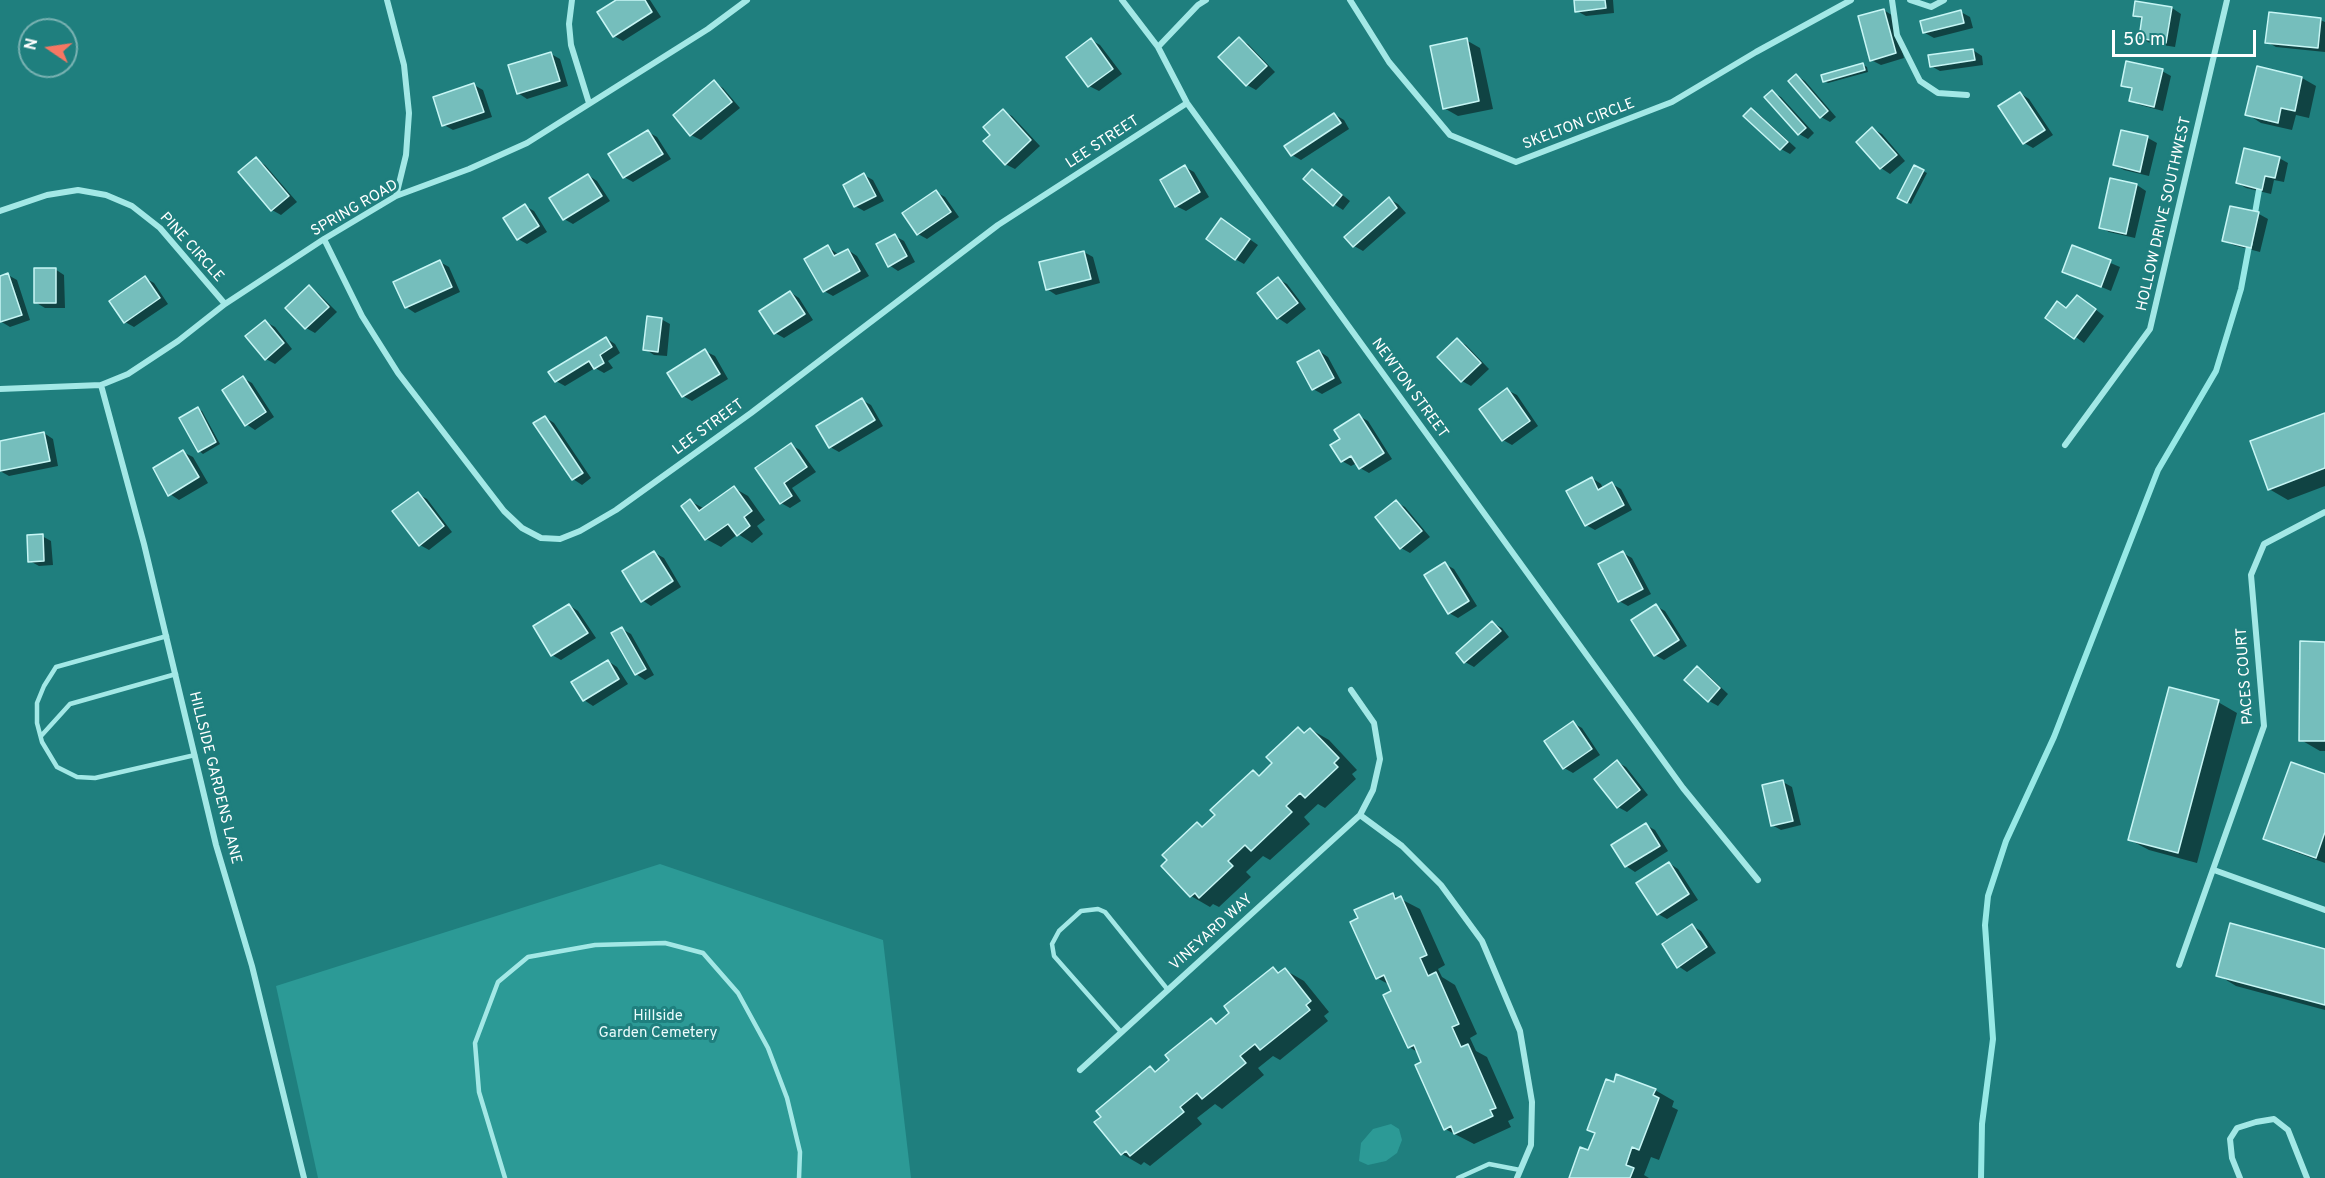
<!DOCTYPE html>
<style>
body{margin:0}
#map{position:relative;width:2325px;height:1178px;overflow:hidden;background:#1f7f7e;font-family:Overpass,sans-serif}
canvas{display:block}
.north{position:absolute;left:18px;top:18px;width:60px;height:60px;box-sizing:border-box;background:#1f7f7e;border:2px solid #79b2b2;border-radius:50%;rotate:283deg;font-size:16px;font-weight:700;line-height:24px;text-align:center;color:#fff}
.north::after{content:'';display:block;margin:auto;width:21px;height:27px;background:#f67763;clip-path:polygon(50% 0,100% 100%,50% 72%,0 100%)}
.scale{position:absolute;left:2112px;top:30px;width:144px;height:27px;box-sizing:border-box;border:3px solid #fff;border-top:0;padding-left:8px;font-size:18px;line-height:21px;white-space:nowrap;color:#fff;-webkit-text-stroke:4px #1f7f7e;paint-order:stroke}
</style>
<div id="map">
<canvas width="2325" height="1178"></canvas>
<div class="north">N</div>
<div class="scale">50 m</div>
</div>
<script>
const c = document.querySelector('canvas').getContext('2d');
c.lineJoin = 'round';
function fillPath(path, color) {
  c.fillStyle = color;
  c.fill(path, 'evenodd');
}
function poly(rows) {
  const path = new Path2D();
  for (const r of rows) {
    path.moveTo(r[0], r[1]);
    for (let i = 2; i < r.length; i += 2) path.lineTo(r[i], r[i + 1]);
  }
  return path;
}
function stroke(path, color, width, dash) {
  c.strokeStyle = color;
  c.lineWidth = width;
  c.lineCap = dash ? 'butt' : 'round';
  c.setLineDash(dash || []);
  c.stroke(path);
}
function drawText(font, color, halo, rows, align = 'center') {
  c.font = font + ' Overpass,sans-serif';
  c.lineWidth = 6;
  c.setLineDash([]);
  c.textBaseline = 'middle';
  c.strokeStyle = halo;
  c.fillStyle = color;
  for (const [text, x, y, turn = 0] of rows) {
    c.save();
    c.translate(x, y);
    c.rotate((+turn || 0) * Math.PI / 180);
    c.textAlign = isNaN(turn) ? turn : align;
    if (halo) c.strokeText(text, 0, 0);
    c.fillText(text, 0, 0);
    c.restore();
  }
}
const green = poly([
 [660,864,883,940,911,1178,318,1178,276,986],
 [1391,1124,1399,1129,1402,1140,1397,1153,1386,1161,1368,1165,1359,1161,1361,1143,1373,1129]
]);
const shadow = poly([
 [619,0,650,0,661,17,623,41,614,36],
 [1575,0,1613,0,1614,13,1586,16,1577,11],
 [2172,8,2181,14,2175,47,2150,43,2141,38,2143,20,2135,15],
 [1884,10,1893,16,1904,58,1881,65,1871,60],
 [1961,12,1970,17,1973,28,1934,38,1925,33],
 [2320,20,2325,22,2325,52,2276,47,2267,42],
 [1239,39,1248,44,1275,72,1256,90,1247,85],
 [1091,40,1100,45,1122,74,1099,91,1089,86,1068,57],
 [1466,40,1480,48,1493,109,1458,116,1444,108],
 [1973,50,1982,56,1983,65,1940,71,1931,66],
 [551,54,560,59,568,86,527,99,518,93],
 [1863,65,1867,67,1868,72,1828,83,1824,81],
 [2258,68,2302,78,2316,86,2309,118,2296,115,2292,130,2261,123,2247,114],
 [2162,71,2171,76,2163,111,2140,105,2131,100,2133,90,2122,85],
 [1796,75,1805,81,1836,117,1830,122,1821,117],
 [714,82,723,88,740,108,701,140,691,135,675,115],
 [474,85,483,90,492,117,453,130,444,125],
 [1772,92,1781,97,1814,133,1808,139,1799,134],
 [2020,93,2029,99,2053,135,2033,148,2024,143],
 [1751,109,1760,115,1796,148,1790,154,1781,149],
 [1003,111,1012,116,1040,146,1015,169,1005,164,992,135],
 [1334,114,1344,120,1349,129,1301,160,1292,155],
 [1873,129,1882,134,1905,161,1890,174,1881,168,1858,142],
 [648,132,657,137,671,159,633,182,624,177],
 [2148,138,2157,143,2149,176,2124,170,2115,165],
 [2279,158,2288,163,2284,182,2274,180,2271,194,2246,188,2237,183],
 [256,159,265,165,297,202,281,215,272,210,241,172],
 [1185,167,1194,172,1209,197,1186,211,1176,206],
 [1915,167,1927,173,1911,204,1899,197],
 [1313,171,1350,201,1343,210,1334,204],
 [588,175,597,181,610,201,573,224,564,219],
 [864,175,873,180,884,201,864,211,855,206],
 [2137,185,2146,191,2135,238,2109,232,2100,227],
 [936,192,945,197,959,217,927,239,918,234],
 [1389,199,1398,204,1406,213,1363,251,1354,246],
 [525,206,534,211,547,232,527,244,518,239],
 [2232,207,2259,214,2268,219,2260,252,2233,245,2224,240],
 [1222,220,1258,245,1244,264,1235,259],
 [895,236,904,241,915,262,898,271,889,265],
 [828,247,839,255,848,250,857,256,869,276,833,296,824,291],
 [2073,247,2120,267,2111,291,2063,271],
 [1084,252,1093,257,1100,283,1056,295,1047,289],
 [440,262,449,267,460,292,415,313,406,307],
 [55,269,64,275,65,308,45,308,35,302],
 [8,275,17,280,30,320,10,327,0,321,0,277],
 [145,278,154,283,168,304,134,327,125,322],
 [1278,279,1287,284,1306,309,1287,324,1278,318],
 [309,287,318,293,337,312,315,333,306,328],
 [790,292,799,298,813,320,784,338,775,333],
 [2086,302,2104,316,2084,343,2048,317,2058,303,2068,309],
 [661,319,670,324,667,356,654,355,645,349],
 [266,322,275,327,292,349,275,364,266,359],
 [606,338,615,344,620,353,608,361,613,368,604,373,595,368,565,386,556,381],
 [1457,340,1466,345,1489,369,1471,386,1462,381],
 [705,351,715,356,728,379,692,401,683,396],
 [1319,351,1328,357,1342,383,1322,394,1313,389],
 [243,378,252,383,274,417,255,430,246,424],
 [1507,390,1517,395,1538,426,1512,445,1503,440],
 [862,400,871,405,883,426,839,452,830,447],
 [198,409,202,411,220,444,203,454,199,451],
 [2325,414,2325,486,2288,500,2269,489],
 [1359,416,1368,421,1392,459,1369,473,1360,468,1357,463,1351,466,1342,461,1342,439],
 [545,417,554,423,591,478,582,485,573,479],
 [44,433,53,439,58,466,9,476,0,471,0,442],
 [791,445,800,450,816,472,792,488,801,501,790,508,781,503,757,468],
 [183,452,193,457,208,483,179,500,170,494],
 [1592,478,1601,484,1603,489,1612,484,1621,489,1632,510,1595,530,1586,525],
 [734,488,748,496,765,520,757,526,763,534,752,543,738,534,721,547,706,539,690,501,705,509],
 [418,494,427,499,452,532,429,550,420,545],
 [1396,502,1405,507,1430,537,1410,553,1401,548],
 [42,536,51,541,53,565,39,566,30,561],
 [655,553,664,558,681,587,651,606,642,600],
 [1623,553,1632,558,1651,594,1628,606,1619,601],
 [1445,564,1454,569,1477,606,1458,618,1449,613],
 [569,605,578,611,596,638,561,660,552,655],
 [1656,606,1665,611,1687,646,1664,660,1655,655],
 [1493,623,1502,628,1509,637,1474,667,1465,662],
 [622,629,631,634,654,675,645,680,636,674],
 [2325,643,2325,751,2320,751,2301,740],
 [608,661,617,667,628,684,593,706,584,700],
 [1697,668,1707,674,1728,694,1718,706,1709,701],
 [2218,702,2237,713,2197,863,2149,850,2130,840],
 [1573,723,1582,728,1600,755,1573,773,1564,768],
 [1298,729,1305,733,1310,729,1329,740,1357,770,1352,774,1356,779,1325,808,1318,804,1304,817,1310,824,1270,860,1263,856,1246,872,1251,877,1219,907,1213,904,1210,907,1191,896,1197,824,1204,827,1253,771,1261,776,1274,763],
 [1617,762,1626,767,1648,795,1627,812,1618,807],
 [2325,776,2325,863,2279,846,2265,838],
 [1783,782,1792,787,1801,825,1781,830,1772,825],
 [1646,825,1655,830,1668,851,1635,872,1626,866,1613,845],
 [1669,863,1678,869,1698,900,1667,919,1658,914],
 [1393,895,1420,909,1445,965,1438,969,1442,977,1455,985,1477,1034,1470,1038,1476,1051,1487,1057,1514,1118,1508,1121,1511,1127,1474,1144,1445,1129,1423,1063,1419,1053,1409,1047,1393,992,1390,985,1377,978],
 [1692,926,1701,931,1716,953,1687,972,1678,966],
 [2325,951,2325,1010,2236,986,2218,975],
 [1273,969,1281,973,1285,970,1304,981,1329,1012,1324,1016,1328,1021,1280,1060,1273,1056,1258,1068,1264,1075,1222,1109,1215,1104,1197,1118,1202,1124,1150,1166,1144,1162,1141,1165,1122,1154,1151,1068,1157,1072,1211,1020,1218,1024],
 [1655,1090,1674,1101,1672,1107,1678,1110,1659,1160,1651,1157,1644,1175,1649,1178,1570,1178,1589,1152]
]);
const stream = poly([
 [2254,219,2259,190],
 [1981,1178,1982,1124,1993,1039,1985,925,1988,896,2006,841,2054,737,2158,470,2216,371,2241,289,2250,241]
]);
const building = poly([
 [616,0,645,0,652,12,613,37,597,12,616,0],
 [1574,0,1605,0,1606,8,1575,12,1574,0],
 [2135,1,2172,7,2166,43,2139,38,2142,17,2133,16,2135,1],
 [1884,9,1896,53,1870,61,1858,16,1884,9],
 [1961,10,1964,23,1923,33,1920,21,1961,10],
 [2269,12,2321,18,2318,48,2265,43,2269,12],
 [1239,37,1267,66,1246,86,1218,57,1239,37],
 [1091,38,1113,69,1088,87,1066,57,1091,38],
 [1467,38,1479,101,1443,109,1430,46,1467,38],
 [1973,49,1975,60,1930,67,1928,55,1973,49],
 [551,52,560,81,517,94,508,65,551,52],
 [2126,61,2163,69,2154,107,2129,101,2132,88,2121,86,2126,61],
 [1863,63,1865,70,1823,82,1821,75,1863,63],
 [2257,66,2302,77,2295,111,2281,108,2278,123,2245,115,2257,66],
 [1796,74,1828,111,1820,118,1788,81,1796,74],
 [714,80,732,102,690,136,673,115,714,80],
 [474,83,484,112,442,126,433,97,474,83],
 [1772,90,1806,128,1798,135,1764,97,1772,90],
 [2020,92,2045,130,2023,144,1998,106,2020,92],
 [1751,108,1788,142,1780,150,1743,116,1751,108],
 [1003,109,1031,140,1005,165,983,141,990,135,983,127,1003,109],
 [1334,113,1341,123,1291,156,1284,146,1334,113],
 [1872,127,1897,155,1880,169,1856,142,1872,127],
 [648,130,663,154,623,178,608,154,648,130],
 [2121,130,2148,136,2140,172,2113,165,2121,130],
 [2244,148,2280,157,2275,178,2265,176,2262,190,2236,183,2244,148],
 [256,157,289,196,271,211,238,172,256,157],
 [1185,165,1200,192,1175,207,1160,180,1185,165],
 [1914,165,1924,170,1907,203,1897,198,1914,165],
 [1312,169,1342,195,1333,206,1303,179,1312,169],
 [864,173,876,196,854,207,843,185,864,173],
 [588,174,602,196,563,220,549,198,588,174],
 [2110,178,2137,184,2126,234,2099,228,2110,178],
 [936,190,951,212,917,235,902,213,936,190],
 [1389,197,1397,208,1353,247,1344,237,1389,197],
 [525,204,539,226,517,240,503,218,525,204],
 [2230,206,2259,212,2251,248,2222,241,2230,206],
 [1221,218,1250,239,1235,260,1206,239,1221,218],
 [895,234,907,256,888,267,876,244,895,234],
 [828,245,834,256,848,249,860,271,823,292,804,259,828,245],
 [2072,245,2111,260,2101,287,2062,272,2072,245],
 [1084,251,1091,279,1046,290,1039,262,1084,251],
 [440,260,452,287,405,308,393,282,440,260],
 [34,268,56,268,56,303,34,303,34,268],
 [8,273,22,315,0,322,0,276,8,273],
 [145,276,160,298,124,323,109,301,145,276],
 [1278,277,1298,303,1277,319,1257,293,1278,277],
 [309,285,329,307,305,329,285,308,309,285],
 [790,291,805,314,774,334,759,311,790,291],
 [2077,295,2096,309,2074,339,2045,318,2057,301,2066,308,2077,295],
 [647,316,662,318,658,352,643,350,647,316],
 [265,320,284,343,265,360,245,336,265,320],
 [606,337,612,347,600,355,604,363,594,369,589,361,555,382,548,372,606,337],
 [1457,338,1481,363,1461,382,1437,357,1457,338],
 [705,349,720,374,682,397,667,373,705,349],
 [1319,350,1334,378,1312,390,1297,362,1319,350],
 [243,376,266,412,245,426,222,390,243,376],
 [1507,388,1530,421,1502,441,1479,409,1507,388],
 [862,398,875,420,829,448,816,426,862,398],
 [198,407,216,442,198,452,179,418,198,407],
 [2325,413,2325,468,2268,490,2250,441,2325,413],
 [1359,414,1384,453,1359,469,1351,456,1341,462,1330,445,1340,439,1334,430,1359,414],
 [545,416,583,473,572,480,533,423,545,416],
 [44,432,50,461,0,471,0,441,44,432],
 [791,443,807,467,784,483,792,496,780,504,755,468,791,443],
 [183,450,199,477,168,496,153,468,183,450],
 [1592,477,1598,490,1612,482,1624,505,1585,526,1566,491,1592,477],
 [734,486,752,511,744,517,750,526,737,536,728,524,705,540,681,506,690,499,699,511,734,486],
 [418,492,444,526,419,546,392,511,418,492],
 [1396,500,1422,531,1400,549,1375,517,1396,500],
 [43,534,44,561,28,562,27,535,43,534],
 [654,551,673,581,641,602,622,571,654,551],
 [1623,551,1643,589,1618,602,1598,564,1623,551],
 [1445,562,1469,601,1448,614,1424,575,1445,562],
 [569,604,588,633,551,656,533,626,569,604],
 [1656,604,1679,640,1654,656,1631,620,1656,604],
 [1492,621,1501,631,1464,663,1456,653,1492,621],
 [622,627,646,669,635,675,611,633,622,627],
 [2300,641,2325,642,2325,741,2299,741,2300,641],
 [608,660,619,679,583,701,571,682,608,660],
 [1697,666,1720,688,1708,702,1684,680,1697,666],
 [2169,687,2219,700,2178,853,2128,840,2169,687],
 [1573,721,1592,749,1563,769,1544,741,1573,721],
 [1298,727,1304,733,1310,728,1339,758,1334,763,1338,767,1305,798,1300,793,1286,806,1292,812,1251,851,1245,845,1228,861,1233,866,1199,898,1195,893,1190,897,1161,866,1167,860,1162,855,1197,822,1202,827,1215,815,1210,810,1253,770,1259,776,1272,763,1266,757,1298,727],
 [1617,760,1640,790,1617,808,1594,779,1617,760],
 [2291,762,2325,774,2325,832,2316,858,2263,839,2291,762],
 [1783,780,1793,821,1771,826,1762,785,1783,780],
 [1646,823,1660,846,1625,867,1611,845,1646,823],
 [1669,862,1689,894,1657,915,1636,883,1669,862],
 [1393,893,1395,899,1401,896,1427,955,1420,958,1428,976,1436,972,1459,1024,1452,1027,1461,1047,1468,1044,1496,1108,1490,1110,1493,1116,1454,1134,1451,1126,1444,1130,1415,1065,1421,1062,1414,1045,1408,1048,1383,995,1391,991,1384,975,1376,979,1350,922,1358,918,1354,910,1393,893],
 [2230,923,2325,949,2325,1005,2216,976,2230,923],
 [1692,924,1707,947,1677,968,1662,944,1692,924],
 [1273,967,1278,973,1285,968,1311,1001,1306,1005,1310,1010,1260,1050,1255,1044,1240,1056,1246,1063,1202,1099,1197,1093,1180,1107,1184,1112,1130,1156,1126,1151,1121,1155,1094,1122,1101,1117,1096,1111,1150,1066,1155,1072,1169,1060,1165,1055,1211,1018,1216,1024,1229,1013,1224,1006,1273,967],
 [1616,1074,1656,1089,1653,1095,1659,1098,1639,1150,1632,1147,1626,1165,1634,1168,1630,1178,1569,1178,1580,1147,1588,1150,1595,1133,1587,1130,1606,1079,1614,1082,1616,1074]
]);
const lane = poly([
 [167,636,56,667,44,686,37,703,37,723,42,742,57,767,77,777,95,778,195,755],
 [41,736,70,704,176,674],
 [1121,1032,1054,956,1052,944,1059,931,1081,911,1098,909,1105,912,1168,990],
 [505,1178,479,1092,475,1043,498,982,528,957,595,945,665,943,703,953,738,993,768,1048,787,1098,800,1152,799,1178],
 [1458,1178,1489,1164,1520,1170]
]);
const street = poly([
 [387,0,404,65,409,113,406,155,396,196],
 [572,0,569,24,571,45,589,103],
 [1122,0,1158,47,1187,103,1683,788,1758,880],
 [1350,0,1389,62,1450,135,1516,162,1672,102,1756,52,1851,0],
 [1892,0,1897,35,1920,81,1938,93,1967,95],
 [1910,0,1931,7,1944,0],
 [1158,47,1198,5,1206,0],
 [0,211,47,195,78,190,106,195,132,206,160,228,225,304],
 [324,239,362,316,398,373,504,511,522,528,541,538,560,539,580,531,616,510,751,413,998,225,1187,103],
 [101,385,144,544,216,845,252,966,304,1178],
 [0,389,101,385,128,374,178,341,225,304,324,239,396,196,469,169,527,143,708,29,747,0],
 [2065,445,2150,329,2227,0],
 [1351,690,1374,723,1380,759,1373,790,1360,815],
 [2214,870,2325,910],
 [2179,965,2264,726,2251,575,2264,544,2325,512],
 [1080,1070,1360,815,1402,846,1441,885,1482,941,1520,1031,1532,1102,1531,1145,1517,1178],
 [2240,1178,2232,1158,2230,1139,2237,1128,2256,1122,2274,1119,2288,1130,2307,1178]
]);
const streetNames = [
 ["SKELTON CIRCLE",1579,125,-21],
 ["LEE STREET",1103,143,-33],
 ["SPRING ROAD",355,209,-30],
 ["HOLLOW DRIVE SOUTHWEST",2165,214,-77],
 ["PINE CIRCLE",191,248,48],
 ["NEWTON STREET",1409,389,54],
 ["LEE STREET",709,428,-36],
 ["PACES COURT",2246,676,-94],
 ["HILLSIDE GARDENS LANE",214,778,76],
 ["VINEYARD WAY",1212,933,-42]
];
const parkNames = [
 ["Hillside",658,1017],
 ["Garden Cemetery",658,1034]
];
fillPath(green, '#2c9a96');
fillPath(shadow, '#0007');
stroke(stream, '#97e9e6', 6);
fillPath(building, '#75bebc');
stroke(building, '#c7f6f5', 1.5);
stroke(lane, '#a3e8e6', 4.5);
stroke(street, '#a3e8e6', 6);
drawText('15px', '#fff', '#1f7f7e', streetNames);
drawText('15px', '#ebfcfc', '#1f7f7e', parkNames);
</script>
